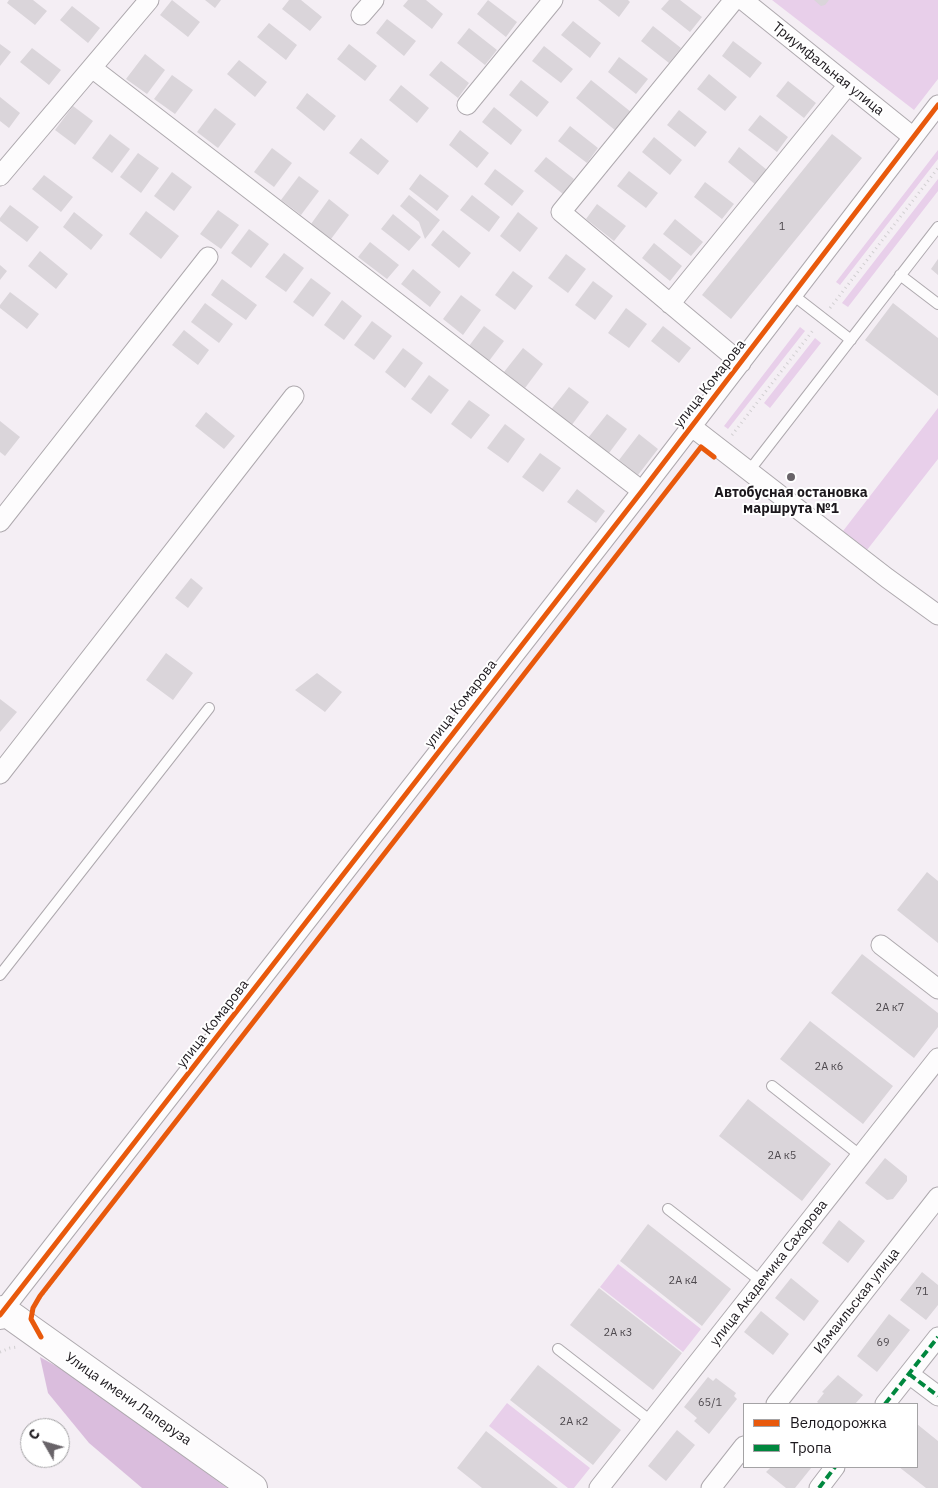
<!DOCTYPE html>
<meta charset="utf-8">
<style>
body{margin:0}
#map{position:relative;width:938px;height:1488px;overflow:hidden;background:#f4eef4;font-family:"IBM Plex Sans",sans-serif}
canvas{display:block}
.legend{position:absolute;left:743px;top:1403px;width:175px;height:65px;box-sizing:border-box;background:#fff;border:1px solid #a4a3a5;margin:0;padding:6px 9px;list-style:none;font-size:15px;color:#1c181d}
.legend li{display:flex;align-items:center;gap:10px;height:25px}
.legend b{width:25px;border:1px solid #a4a3a5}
.north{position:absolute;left:20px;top:1418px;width:50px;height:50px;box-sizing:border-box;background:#fff;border:1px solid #a4a3a5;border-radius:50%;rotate:308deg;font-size:14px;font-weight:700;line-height:20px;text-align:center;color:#1c181d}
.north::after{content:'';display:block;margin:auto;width:18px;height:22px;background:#686368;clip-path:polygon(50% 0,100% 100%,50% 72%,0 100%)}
</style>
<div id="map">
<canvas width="938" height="1488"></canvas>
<ul class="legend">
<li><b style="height:6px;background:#e8590c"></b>Велодорожка</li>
<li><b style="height:6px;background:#00873e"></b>Тропа</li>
</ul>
<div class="north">С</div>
</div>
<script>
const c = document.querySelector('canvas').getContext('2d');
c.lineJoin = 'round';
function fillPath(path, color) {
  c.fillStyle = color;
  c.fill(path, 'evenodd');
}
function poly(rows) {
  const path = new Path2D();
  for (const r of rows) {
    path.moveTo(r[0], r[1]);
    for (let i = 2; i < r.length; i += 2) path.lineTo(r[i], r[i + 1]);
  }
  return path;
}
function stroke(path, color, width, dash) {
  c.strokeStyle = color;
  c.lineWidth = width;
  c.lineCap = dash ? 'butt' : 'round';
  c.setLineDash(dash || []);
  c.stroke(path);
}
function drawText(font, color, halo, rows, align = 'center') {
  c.font = font + ' "IBM Plex Sans",sans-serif';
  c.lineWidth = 4;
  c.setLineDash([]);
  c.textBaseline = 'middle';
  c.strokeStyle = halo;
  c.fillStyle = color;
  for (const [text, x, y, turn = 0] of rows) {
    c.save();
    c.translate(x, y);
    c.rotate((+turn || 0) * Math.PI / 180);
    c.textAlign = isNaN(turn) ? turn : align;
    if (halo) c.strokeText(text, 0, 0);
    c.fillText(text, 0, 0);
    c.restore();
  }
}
const green = poly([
 [772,0,938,0,938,79,914,110],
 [938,150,938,159,840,285,836,282],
 [938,179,938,191,848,307,842,303],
 [800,327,805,331,728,429,724,426],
 [815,338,821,343,770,408,764,403],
 [938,408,938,459,867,550,843,531],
 [618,1264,701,1329,683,1352,600,1287],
 [507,1403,590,1468,574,1488,568,1488,489,1426]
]);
const forest = poly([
 [40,1357,72,1375,227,1488,142,1488,89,1443,48,1393]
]);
const building = poly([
 [9,0,33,0,47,11,35,25,7,3],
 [172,0,200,22,188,37,160,15],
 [205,0,221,0,215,8],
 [289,0,301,0,322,17,310,31,282,9],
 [408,0,426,0,443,14,432,29,403,6],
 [488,0,517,22,506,37,477,14],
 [598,0,628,0,630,2,619,17],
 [669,0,680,0,702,17,690,32,661,9],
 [814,0,829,0,825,5,821,6],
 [72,6,100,28,88,43,60,20],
 [387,19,416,41,404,56,376,33],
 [573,21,601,43,590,58,561,35],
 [269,23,297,45,286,60,257,37],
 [653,26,681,48,669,63,641,41],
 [469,28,497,50,485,65,457,43],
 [733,41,762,63,750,78,722,56],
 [0,44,11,52,0,66],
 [349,44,377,66,365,81,337,59],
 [544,46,573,69,561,83,532,61],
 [32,48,61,70,49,85,20,62],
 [145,54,165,70,147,94,126,79],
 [619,57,648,79,636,94,608,72],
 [239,60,267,82,255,97,227,74],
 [441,61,469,83,458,98,429,75],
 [709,74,737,97,725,111,697,89],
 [172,75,193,90,175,114,154,99],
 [521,80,549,102,537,117,509,95],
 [591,80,631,112,616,131,576,98],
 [788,81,816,103,804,118,776,96],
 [401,85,429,108,417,123,389,100],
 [307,93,336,116,324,131,296,108],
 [0,97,20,113,9,128,0,121],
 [73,106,93,121,75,145,55,130],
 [494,107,522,130,511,145,482,122],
 [215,108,236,124,218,148,197,132],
 [679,110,707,132,695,147,667,125],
 [760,115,788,137,777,152,748,130],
 [570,126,598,148,587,163,558,141],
 [460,130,489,153,477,168,449,145],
 [110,134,130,149,112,173,92,158],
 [832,134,862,158,731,319,702,295],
 [654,137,682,160,670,175,642,152],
 [361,138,389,161,378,175,349,153],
 [739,147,767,170,756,185,728,162],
 [272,148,292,163,274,187,254,172],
 [138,153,159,168,141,193,120,177],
 [546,157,574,179,563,194,534,171],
 [495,169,524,191,512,206,484,184],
 [629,171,658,193,646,208,617,186],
 [172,172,192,187,174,211,154,196],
 [420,174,449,196,437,211,409,189],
 [44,175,73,197,61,212,32,189],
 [299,176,319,191,301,215,281,200],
 [705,182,734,204,722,219,694,197],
 [409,195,440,220,425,239,419,222,400,206],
 [472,195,500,217,489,232,460,210],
 [329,199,349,215,331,239,311,224],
 [597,204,626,226,614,241,586,219],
 [10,205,39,227,27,242,0,221,0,218],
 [218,210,239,225,221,249,200,234],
 [146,211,179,236,161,259,129,234],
 [74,212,103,235,91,250,63,227],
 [518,212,538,228,520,252,500,236],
 [393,214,421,237,409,251,381,229],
 [675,219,703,242,691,256,663,234],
 [249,229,269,244,251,268,231,253],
 [443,230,471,253,459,268,431,245],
 [370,242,399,265,387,279,358,257],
 [654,243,682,266,670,281,642,258],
 [40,251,68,274,56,289,28,266],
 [284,253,304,268,286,292,265,277],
 [566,254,586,269,568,293,548,278],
 [938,259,938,275,931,269],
 [0,265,7,271,0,280],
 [413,269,441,292,430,307,401,284],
 [513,271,533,286,515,310,495,295],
 [311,278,331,293,313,317,293,302],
 [222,279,257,305,246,320,211,295],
 [593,281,613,296,595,320,575,305],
 [10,292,39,314,27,329,0,308,0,305],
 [461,295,481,310,463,335,443,319],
 [342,300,362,316,344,340,324,325],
 [205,303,233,324,219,343,191,322],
 [893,303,938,338,938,396,865,340],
 [626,308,647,324,629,348,608,333],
 [372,321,392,336,374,360,354,345],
 [484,326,504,341,486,365,466,350],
 [663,326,691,348,679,363,651,341],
 [184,330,209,350,198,365,172,345],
 [403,348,423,363,405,388,385,372],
 [523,348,543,364,525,388,504,372],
 [429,375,449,390,431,414,411,399],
 [569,387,589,402,571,426,550,411],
 [469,400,490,415,471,439,451,424],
 [206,412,235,436,224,449,195,426],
 [607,414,627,429,609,453,588,438],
 [0,421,20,437,5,456,0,452],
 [505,424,525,439,508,463,487,448],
 [639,434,658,449,638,475,619,460],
 [540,453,561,468,543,492,522,477],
 [577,489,605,511,596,523,567,502],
 [191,578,203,588,188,608,175,598],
 [166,653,193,673,173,700,146,680],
 [317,673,342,692,325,712,295,690],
 [0,699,17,712,0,732],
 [927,872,938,881,938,943,897,910],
 [862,954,938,1013,938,1027,914,1058,831,993],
 [810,1021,893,1086,863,1124,780,1059],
 [748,1099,831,1164,802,1201,719,1136],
 [885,1158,907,1176,907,1181,893,1199,887,1200,865,1183],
 [839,1220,865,1241,848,1263,822,1243],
 [648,1224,731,1289,702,1326,620,1261],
 [922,1272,938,1285,938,1305,926,1320,900,1300],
 [791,1278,819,1301,804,1321,775,1298],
 [599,1288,682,1353,653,1390,570,1325],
 [761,1311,789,1334,773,1355,744,1332],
 [889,1314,910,1330,877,1372,857,1356],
 [538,1365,621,1430,593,1465,510,1400],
 [838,1375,863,1395,855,1404,820,1404,817,1402,824,1393,822,1392],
 [708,1377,713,1381,716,1378,736,1393,734,1396,737,1399,709,1434,694,1421,697,1418,684,1407],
 [917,1424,938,1441,938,1488,926,1488,899,1467,917,1467],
 [677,1430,695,1445,666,1481,648,1466],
 [486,1431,558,1488,482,1488,457,1468],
 [771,1467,812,1467,795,1488,786,1488,766,1472]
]);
const path = poly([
 [830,308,938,168],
 [732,435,814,329],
 [34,1306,104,1214],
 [0,1352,10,1348,17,1347]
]);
const lane = poly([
 [900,275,938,304],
 [793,295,851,340],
 [749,471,938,227],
 [0,975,209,708],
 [772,1086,861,1156],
 [668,1209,762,1282],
 [558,1349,652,1422]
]);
const street = poly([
 [734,0,561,212,741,363],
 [743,0,913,137],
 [361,15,374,0],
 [92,68,642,491],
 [467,105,553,0],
 [0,176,149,0],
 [670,304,848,85],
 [692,427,887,578,938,615],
 [0,522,208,257],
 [0,774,294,396],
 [881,945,938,989],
 [0,1308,3,1310,642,491,938,105],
 [909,1374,938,1396],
 [776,1404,938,1197],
 [885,1404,938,1337],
 [599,1488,938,1058],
 [711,1488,744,1446],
 [819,1488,835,1467]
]);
const secondary = poly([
 [0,1315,3,1310,253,1488]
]);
const quiet = poly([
 [909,1374,938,1396],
 [885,1404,938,1337],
 [819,1488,835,1467]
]);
const cycleway = poly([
 [0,1315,642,491,938,105],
 [41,1337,31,1319,33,1308,40,1296,701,447,714,457]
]);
const markers = [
 [791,477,5,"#686368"]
];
const numberNames = [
 ["1",782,227],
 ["2А к7",890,1008],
 ["2А к6",829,1067],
 ["2А к5",782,1156],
 ["2А к4",683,1281],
 ["71",922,1292],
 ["2А к3",618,1333],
 ["69",883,1343],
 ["65/1",710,1403],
 ["2А к2",574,1422]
];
const streetNames = [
 ["Триумфальная улица",828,69,39],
 ["улица Комарова",710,384,-52],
 ["улица Комарова",461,704,-52],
 ["улица Комарова",213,1024,-52],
 ["улица Академика Сахарова",769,1273,-52],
 ["Измаильская улица",857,1301,-52],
 ["Улица имени Лаперуза",128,1399,35]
];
const poiNames = [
 ["Автобусная остановка",791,493],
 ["маршрута №1",791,509]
];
fillPath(green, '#e8cfea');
fillPath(forest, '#dabddd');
fillPath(building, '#dad5da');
stroke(lane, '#aea9ae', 12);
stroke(street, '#aea9ae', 21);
stroke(secondary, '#aea9ae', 30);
stroke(path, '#d1cfd1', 3, [1, 4]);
stroke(lane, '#fdfcfd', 10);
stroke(street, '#fdfcfd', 19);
stroke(secondary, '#fdfcfd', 28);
stroke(quiet, '#00873e', 4, [8, 4]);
stroke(cycleway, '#e8590c', 5);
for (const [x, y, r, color] of markers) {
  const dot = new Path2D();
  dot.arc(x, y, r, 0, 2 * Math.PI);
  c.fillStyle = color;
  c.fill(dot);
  stroke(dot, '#fff', 2);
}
drawText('11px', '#4e494e', null, numberNames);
drawText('14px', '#1c181d', '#fff', streetNames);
drawText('bold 14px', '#1c181d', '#fff', poiNames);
</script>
